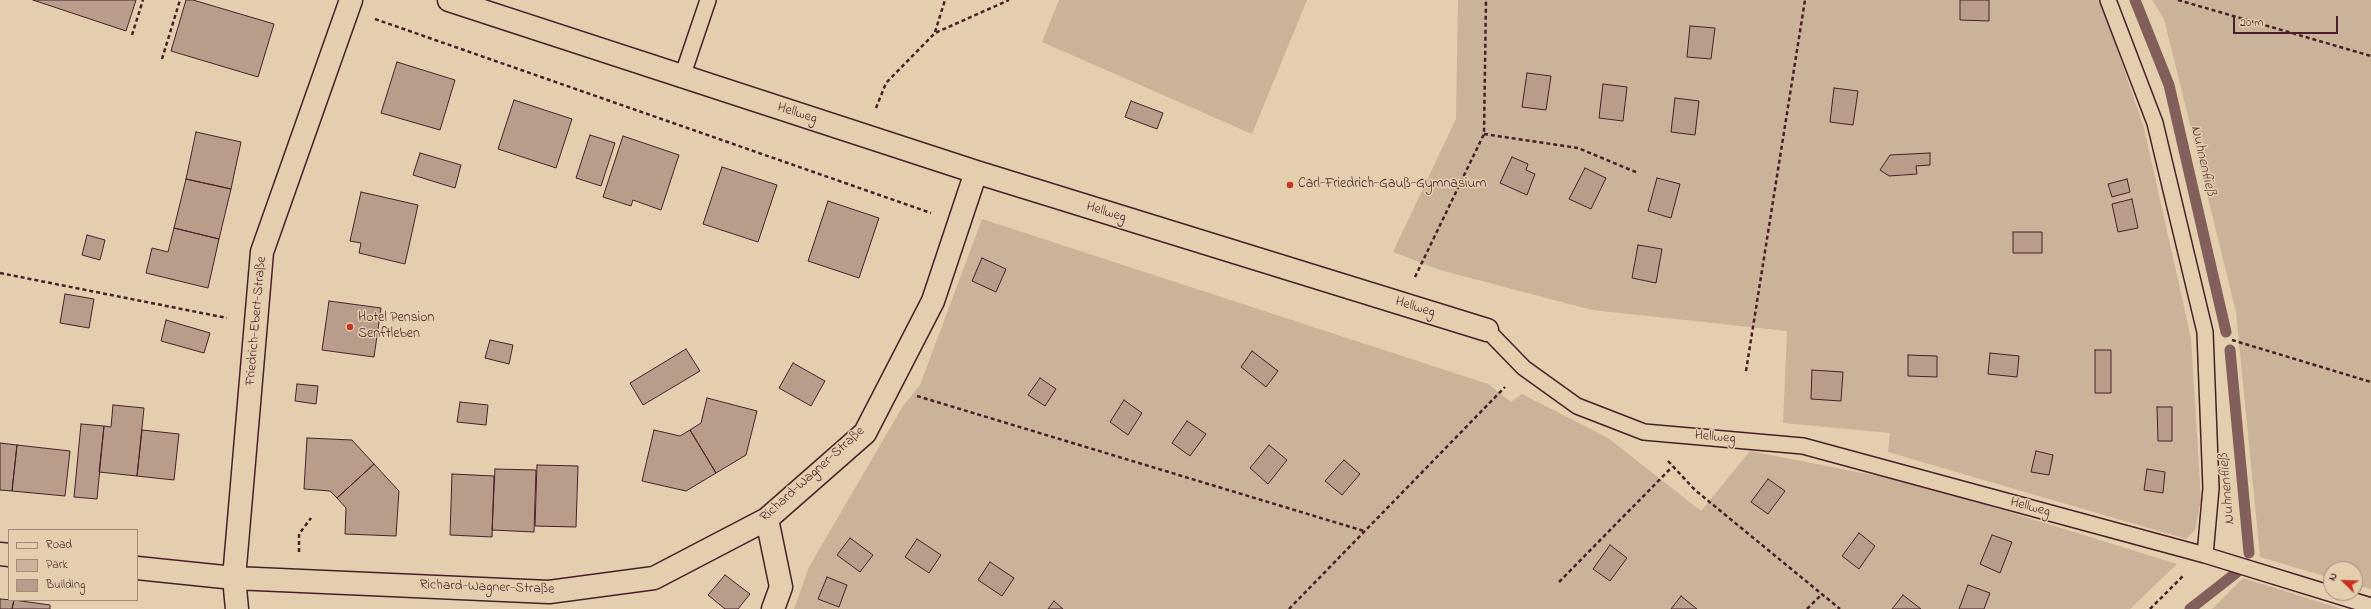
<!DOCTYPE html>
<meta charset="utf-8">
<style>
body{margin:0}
#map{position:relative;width:2371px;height:609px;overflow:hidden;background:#e3cfae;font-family:"Indie Flower",sans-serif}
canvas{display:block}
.legend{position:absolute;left:8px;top:529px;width:130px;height:72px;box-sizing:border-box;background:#e3cfae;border:1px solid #a6897a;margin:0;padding:5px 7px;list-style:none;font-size:12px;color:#4a1f2b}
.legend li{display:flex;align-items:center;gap:8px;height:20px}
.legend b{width:20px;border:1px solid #a6897a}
.north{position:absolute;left:2323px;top:561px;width:40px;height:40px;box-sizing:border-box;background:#e3cfae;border:1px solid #a6897a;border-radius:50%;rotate:293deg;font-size:11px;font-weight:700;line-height:16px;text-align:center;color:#4a1f2b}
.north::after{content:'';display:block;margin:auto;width:14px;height:18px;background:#c8321e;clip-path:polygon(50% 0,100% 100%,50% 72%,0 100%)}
.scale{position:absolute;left:2233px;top:16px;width:105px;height:18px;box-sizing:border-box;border:2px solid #4a1f2b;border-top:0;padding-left:5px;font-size:12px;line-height:14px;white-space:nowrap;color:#4a1f2b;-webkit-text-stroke:3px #e3cfae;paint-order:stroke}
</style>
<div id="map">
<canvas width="2371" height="609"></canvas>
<ul class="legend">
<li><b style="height:5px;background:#e3cfae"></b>Road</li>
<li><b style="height:11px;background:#cab399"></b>Park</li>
<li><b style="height:11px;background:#b89e8a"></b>Building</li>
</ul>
<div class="north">N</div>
<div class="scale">20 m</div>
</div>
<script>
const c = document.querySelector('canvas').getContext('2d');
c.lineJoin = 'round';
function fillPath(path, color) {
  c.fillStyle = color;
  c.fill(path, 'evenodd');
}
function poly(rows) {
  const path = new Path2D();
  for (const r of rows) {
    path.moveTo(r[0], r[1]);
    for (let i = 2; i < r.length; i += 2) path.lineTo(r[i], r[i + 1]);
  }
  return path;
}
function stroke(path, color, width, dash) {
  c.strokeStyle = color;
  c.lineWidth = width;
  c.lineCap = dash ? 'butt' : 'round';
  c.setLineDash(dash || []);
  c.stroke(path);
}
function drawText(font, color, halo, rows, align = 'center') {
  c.font = font + ' "Indie Flower",sans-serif';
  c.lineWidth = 3;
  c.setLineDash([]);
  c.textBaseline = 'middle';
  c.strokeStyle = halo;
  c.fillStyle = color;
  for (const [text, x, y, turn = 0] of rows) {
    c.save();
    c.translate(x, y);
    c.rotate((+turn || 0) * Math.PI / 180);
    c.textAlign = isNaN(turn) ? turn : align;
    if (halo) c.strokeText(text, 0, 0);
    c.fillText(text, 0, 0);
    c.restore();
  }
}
const green = poly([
 [1059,0,1307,0,1252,134,1042,42],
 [1458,0,2098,0,2103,8,2144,128,2191,338,2201,500,2195,530,2186,539,1888,452,1890,433,1783,423,1787,331,1592,310,1440,270,1393,252,1456,119],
 [2152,0,2371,0,2371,589,2355,585,2355,569,2331,569,2331,578,2260,557,2236,312,2164,19],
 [982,219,1488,384,1511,402,1522,394,1608,438,1701,511,1750,451,1919,484,2177,564,2130,609,794,609,809,567,903,406,920,385],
 [2243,578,2342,609,2212,609]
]);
const stream = poly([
 [2135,0,2169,85,2226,332],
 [2230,350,2249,553],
 [2190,609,2236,573]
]);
const building = poly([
 [33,0,136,0,126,31,33,0],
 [186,0,193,0,274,24,258,77,171,51,186,0],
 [1960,0,1989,0,1989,21,1960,20,1960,0],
 [1690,26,1715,28,1711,59,1687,57,1690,26],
 [397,62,455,80,440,130,381,113,397,62],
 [1527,73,1551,76,1546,110,1522,107,1527,73],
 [1603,84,1627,87,1623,121,1599,118,1603,84],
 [1834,88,1858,91,1853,125,1830,122,1834,88],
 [1675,98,1699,101,1695,135,1671,132,1675,98],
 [514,100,572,119,556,168,498,149,514,100],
 [1131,101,1163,113,1157,129,1125,117,1131,101],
 [196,132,241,142,231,189,186,179,196,132],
 [590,135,615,143,601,186,576,178,590,135],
 [623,136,679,155,661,210,633,200,631,206,603,197,623,136],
 [420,153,461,165,455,188,413,175,420,153],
 [1930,153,1930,165,1916,166,1917,174,1889,176,1880,170,1890,155,1930,153],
 [1512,157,1528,164,1526,170,1535,174,1527,195,1500,183,1512,157],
 [722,167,777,185,758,242,703,224,722,167],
 [1585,168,1606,178,1591,209,1569,199,1585,168],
 [1657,178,1680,184,1671,218,1648,211,1657,178],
 [186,179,231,189,219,239,174,228,186,179],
 [2127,179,2130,192,2112,197,2108,184,2127,179],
 [361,192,418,205,405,264,359,253,361,243,350,241,361,192],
 [2132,199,2138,228,2118,232,2112,204,2132,199],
 [828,201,879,218,859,278,808,261,828,201],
 [174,228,219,239,208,288,146,273,152,248,168,252,174,228],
 [2013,232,2042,232,2042,253,2013,253,2013,232],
 [87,235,105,240,100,260,82,255,87,235],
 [1638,245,1662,249,1656,283,1632,278,1638,245],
 [982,258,1006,269,996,292,972,281,982,258],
 [65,294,94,299,89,328,60,323,65,294],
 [329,301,381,308,374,357,322,350,329,301],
 [166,320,210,333,204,353,161,341,166,320],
 [490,340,513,345,509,364,485,358,490,340],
 [686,349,700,371,643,405,630,383,686,349],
 [2095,350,2111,350,2111,393,2095,393,2095,350],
 [1252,351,1278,371,1266,387,1241,367,1252,351],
 [1990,353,2019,356,2017,377,1988,374,1990,353],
 [1908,355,1937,356,1937,377,1908,376,1908,355],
 [793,363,825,381,811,406,779,388,793,363],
 [1812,370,1843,372,1841,401,1811,399,1812,370],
 [1040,378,1056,389,1045,406,1028,395,1040,378],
 [297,384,318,386,316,404,295,401,297,384],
 [707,398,757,411,746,455,716,473,690,430,701,423,707,398],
 [1124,400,1142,413,1128,435,1110,422,1124,400],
 [460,402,488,405,486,425,457,422,460,402],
 [113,405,144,408,137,476,99,472,104,426,111,427,113,405],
 [2157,407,2172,407,2172,441,2158,441,2157,407],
 [1187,421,1206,434,1190,456,1172,443,1187,421],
 [81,424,104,426,97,499,74,497,81,424],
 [142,430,179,434,174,480,137,476,142,430],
 [654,430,680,436,690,430,716,473,686,491,642,481,654,430],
 [307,438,352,440,374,464,337,498,330,491,304,489,307,438],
 [0,443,17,445,12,491,0,490,0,443],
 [17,445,70,451,65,496,12,491,17,445],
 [1269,445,1287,460,1268,484,1250,468,1269,445],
 [2036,451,2053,455,2049,475,2031,472,2036,451],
 [1344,460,1360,474,1342,495,1325,481,1344,460],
 [374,464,399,491,396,536,345,534,346,508,337,498,374,464],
 [537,465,578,466,576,527,535,526,537,465],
 [495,469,536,470,534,532,492,530,495,469],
 [2147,469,2165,472,2163,493,2144,490,2147,469],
 [452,474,494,476,492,537,450,535,452,474],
 [1768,479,1785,491,1768,514,1751,502,1768,479],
 [1859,533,1875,546,1859,569,1842,556,1859,533],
 [1992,535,2012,542,2000,573,1980,564,1992,535],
 [850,538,873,555,860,572,837,555,850,538],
 [917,539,941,555,929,573,905,557,917,539],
 [1610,545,1627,558,1610,581,1593,569,1610,545],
 [990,562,1014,578,1002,596,978,580,990,562],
 [725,575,750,594,738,609,725,609,708,595,725,575],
 [827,577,847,585,839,607,818,599,827,577],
 [1968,585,1990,593,1984,609,1959,609,1968,585],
 [1903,595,1921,609,1892,609,1903,595],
 [1681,596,1697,609,1671,609,1681,596],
 [0,599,14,600,12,609,0,609,0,599],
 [14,600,50,605,50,609,12,609,14,600],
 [1054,601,1063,609,1048,609,1054,601]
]);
const path = poly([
 [2178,0,2371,56],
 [375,19,931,213],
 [935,32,945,0],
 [132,35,143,0],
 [162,59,180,0],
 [876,108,886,83,935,33,1009,0],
 [1484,134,1578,148,1638,173],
 [0,273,227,318],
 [1415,277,1484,134,1486,0],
 [2232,340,2371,382],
 [1746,371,1805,0],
 [917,396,1364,531],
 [1668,461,1695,490,1840,609],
 [299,552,299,534,311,518],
 [1559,582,1672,467],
 [1289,609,1505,387],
 [1807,609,1822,594],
 [2150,609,2183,576]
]);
const service = poly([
 [2108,0,2155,123,2205,332,2211,488,2205,555],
 [682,77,708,0],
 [1487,330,1524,368,1577,406,1644,432,1803,446,2205,555,2371,606]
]);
const minor = poly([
 [449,0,976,172,1487,330],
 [767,519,781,587,773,609],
 [0,554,9,555],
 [137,568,234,578,549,592,654,578,767,519,865,433,933,301,976,172],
 [237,609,234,578,262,252,351,0]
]);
const markers = [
 [1290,185,4,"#c8321e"],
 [350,327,4,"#c8321e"]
];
const streetNames = [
 ["Hellweg",797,114,18],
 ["Hellweg",1106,213,17],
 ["Hellweg",1415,308,17],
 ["Friedrich-Ebert-Straße",257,321,-85],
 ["Hellweg",1715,438,5],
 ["Richard-Wagner-Straße",813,475,-42],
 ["Hellweg",2030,508,15],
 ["Richard-Wagner-Straße",487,588,2]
];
const poiNames = [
 ["Carl-Friedrich-Gauß-Gymnasium",1298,185],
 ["Hotel Pension",358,319],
 ["Senftleben",358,335]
];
const waterNames = [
 ["Nuhnenfließ",2202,161,77],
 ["Nuhnenfließ",2228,489,-95]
];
fillPath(green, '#cab399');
stroke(stream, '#825f5a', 11);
fillPath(building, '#b89e8a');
stroke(building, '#4a1f2b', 1);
stroke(service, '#4a1f2b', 18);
stroke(minor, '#4a1f2b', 25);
stroke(path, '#4a1f2b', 2.5, [4, 3]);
stroke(service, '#e3cfae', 15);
stroke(minor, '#e3cfae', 22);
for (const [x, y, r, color] of markers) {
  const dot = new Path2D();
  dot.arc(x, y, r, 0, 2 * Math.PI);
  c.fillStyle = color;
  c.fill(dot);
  stroke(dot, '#e3cfae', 1.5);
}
drawText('14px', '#4a1f2b', '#e3cfae', streetNames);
drawText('14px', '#4a1f2b', '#e3cfae', poiNames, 'left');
drawText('italic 15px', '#5d343b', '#e3cfae', waterNames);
</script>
